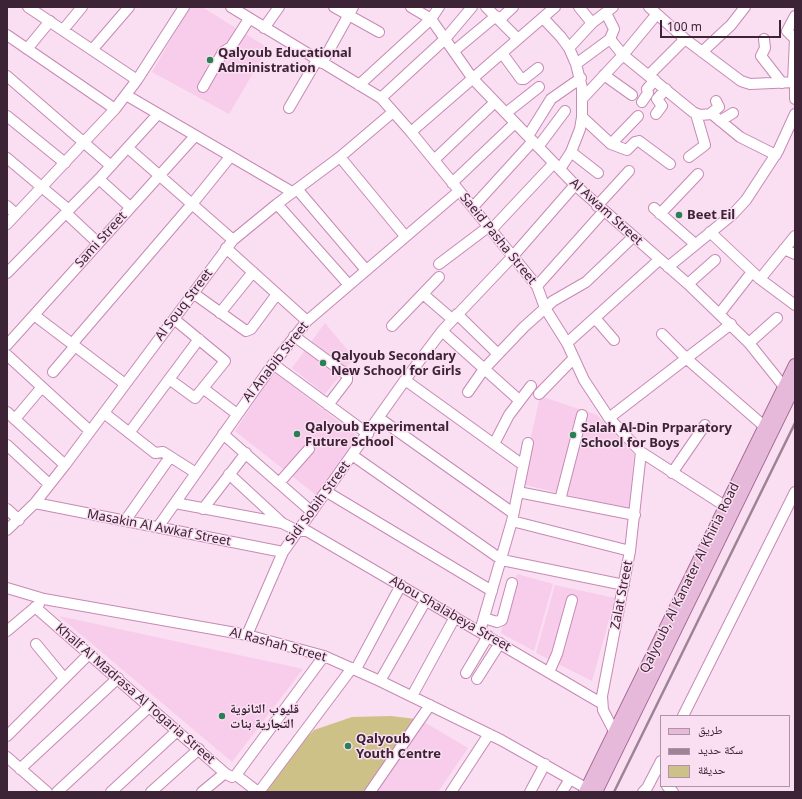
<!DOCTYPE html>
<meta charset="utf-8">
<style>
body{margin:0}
#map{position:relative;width:802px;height:799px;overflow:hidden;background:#fadef1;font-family:"Noto Sans","Noto Naskh Arabic",sans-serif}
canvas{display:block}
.frame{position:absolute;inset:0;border:8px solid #3d2336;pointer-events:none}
.legend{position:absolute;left:660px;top:715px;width:130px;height:72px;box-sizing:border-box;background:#fadef1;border:1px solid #ae93a6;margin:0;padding:5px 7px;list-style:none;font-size:12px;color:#3d2336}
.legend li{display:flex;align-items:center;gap:8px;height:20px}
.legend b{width:20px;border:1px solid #ae93a6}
.scale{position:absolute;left:660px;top:20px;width:121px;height:18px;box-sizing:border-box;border:2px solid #3d2336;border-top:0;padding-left:5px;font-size:12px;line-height:14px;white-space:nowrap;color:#3d2336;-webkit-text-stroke:3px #fadef1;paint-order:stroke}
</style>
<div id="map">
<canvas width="802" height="799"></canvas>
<div class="frame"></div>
<ul class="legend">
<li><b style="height:5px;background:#e6b9da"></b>طريق</li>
<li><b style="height:5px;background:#9e8396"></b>سكة حديد</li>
<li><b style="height:11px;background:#cec188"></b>حديقة</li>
</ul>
<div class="scale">100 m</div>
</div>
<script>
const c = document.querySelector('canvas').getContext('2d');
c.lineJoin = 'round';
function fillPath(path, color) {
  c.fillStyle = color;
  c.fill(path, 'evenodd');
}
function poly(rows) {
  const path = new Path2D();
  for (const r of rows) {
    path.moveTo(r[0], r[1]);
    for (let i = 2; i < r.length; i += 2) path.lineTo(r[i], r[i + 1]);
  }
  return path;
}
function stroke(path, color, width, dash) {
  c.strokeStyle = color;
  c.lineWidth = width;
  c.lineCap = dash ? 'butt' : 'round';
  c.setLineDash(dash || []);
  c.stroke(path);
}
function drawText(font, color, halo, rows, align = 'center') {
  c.font = font + ' "Noto Sans","Noto Naskh Arabic",sans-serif';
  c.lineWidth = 3;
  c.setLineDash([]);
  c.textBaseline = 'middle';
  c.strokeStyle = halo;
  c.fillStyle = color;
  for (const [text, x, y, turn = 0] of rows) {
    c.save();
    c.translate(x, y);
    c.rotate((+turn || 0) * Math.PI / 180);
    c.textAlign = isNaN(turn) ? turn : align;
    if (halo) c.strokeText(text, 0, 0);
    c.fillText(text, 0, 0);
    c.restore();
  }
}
const built = poly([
 [190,7,202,7,268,48,229,114,152,72],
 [325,323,354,358,325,394,292,368],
 [274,372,359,437,316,495,235,431],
 [540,396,597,415,634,454,629,509,521,484],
 [517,574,553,584,534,651,501,633],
 [555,585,615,598,592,681,536,653],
 [59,616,303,669,232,762],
 [424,722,468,748,438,792,376,792]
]);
const green = poly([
 [391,716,416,719,363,792,262,792,284,761,314,730,352,717]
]);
const minor = poly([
 [28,7,137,80],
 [231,7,381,98,411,132,537,286,545,308,567,343,584,380,609,418,641,452,725,506],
 [334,7,379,32],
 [411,7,431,19,473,79,575,185,688,284,749,343,789,393],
 [486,7,518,39],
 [579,7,592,23],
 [649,7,685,39,741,81,750,84,795,82],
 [606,13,614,29,610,39],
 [543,18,561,37,569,48,576,64,582,88,582,117,580,129,571,152,560,169],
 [499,20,513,7],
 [264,28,279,7],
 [63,30,82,7],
 [7,35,115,109],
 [610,39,623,55,693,112,700,115,712,114,740,137,776,155],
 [764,39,765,48,761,56,782,83],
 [569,48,592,23,613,7],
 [27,49,50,21],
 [92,50,129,7],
 [454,51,496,16],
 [702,52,731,25,745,7],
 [502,53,521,79,524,79,538,68],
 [322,63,353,7],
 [576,64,610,39],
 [604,75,632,95],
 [649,75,685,39],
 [7,76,111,166],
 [793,82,795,39,787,31,795,16],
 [795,84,795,99],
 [359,85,431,19,439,7],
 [203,87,223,52,231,47,249,19],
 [126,95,292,192],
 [381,98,445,39,472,7],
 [583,98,623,55,656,15],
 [642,102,648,93,647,89,655,80],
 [289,108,317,60],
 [506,113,539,87],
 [656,114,662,106,657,99,666,89],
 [710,114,719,107,716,101],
 [7,116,65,163],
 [582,117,611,144,627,150,635,142,639,141,670,164],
 [720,121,733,113],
 [411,132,555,7],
 [528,136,551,99,581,78],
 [611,144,638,116],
 [538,147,565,111],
 [128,148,233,240],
 [571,152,598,173],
 [340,157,405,236],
 [689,157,705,145,696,114],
 [7,158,69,210],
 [434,160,495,102],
 [99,179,130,207],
 [452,183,515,123],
 [297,189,366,270],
 [277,204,349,285],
 [7,206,16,214],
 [597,206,629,171],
 [473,207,533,141],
 [654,208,695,244],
 [66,213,98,243],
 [660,214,698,174],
 [7,224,115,109,137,80,184,7],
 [491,230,554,163],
 [710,232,760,279,795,305],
 [226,248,307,321],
 [784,249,795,254],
 [439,264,488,227],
 [668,267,733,214,746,200,778,151,795,114],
 [7,273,99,179,158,114],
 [760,279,795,236],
 [688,284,715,260],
 [537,286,603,212],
 [193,293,246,331,251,329,277,294],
 [423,294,452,319],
 [220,313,253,272],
 [720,313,752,272],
 [457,314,498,354],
 [34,315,125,384],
 [595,318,614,340],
 [392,326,439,277],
 [442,331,519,400],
 [662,334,687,359,764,426],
 [294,336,347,375,347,380,328,405],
 [567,343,659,260],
 [749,343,777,318],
 [72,344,192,204,230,157],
 [7,345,195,136],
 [7,355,90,431],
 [273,364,368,434],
 [53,372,75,346],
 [169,379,195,398,225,361,174,319],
 [405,380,523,465],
 [204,389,237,414],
 [468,392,484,369,524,327,553,301,586,282,633,237],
 [539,394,573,359],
 [7,412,65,465],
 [104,413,155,453,163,452,196,473],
 [379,418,513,513],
 [609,418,731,324],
 [15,419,42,387],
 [129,433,199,339],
 [223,434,312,512],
 [494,444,509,415,531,386],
 [7,445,49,484],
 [352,455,502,560,624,585],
 [672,473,705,425],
 [229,474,282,523,298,531,307,531,601,703],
 [279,483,309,449],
 [327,492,492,591],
 [518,492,635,515],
 [560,500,582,415],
 [35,503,283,552],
 [175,503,282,523],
 [7,509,19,520],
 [203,509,246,453],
 [125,521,170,457],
 [512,521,630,551],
 [158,527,273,364,307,321,459,191],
 [7,530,35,503,65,465,233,240,277,204,340,157,393,112],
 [7,588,44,599,247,635,324,656,380,681,501,740,593,792],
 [35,607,226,774,232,777,236,775],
 [484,618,497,622,502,620,512,583],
 [7,631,39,604],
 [480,631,512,521,528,443],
 [247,635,283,552,405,380,442,331,513,256,575,185],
 [36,644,64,678],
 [356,669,401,585],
 [549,672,557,654,572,600],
 [466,673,488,636],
 [477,679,500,643],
 [380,681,426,600],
 [412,696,455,617],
 [683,716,795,492],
 [615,733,603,710,602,696,630,551,641,452],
 [7,736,89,654],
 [7,757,47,792],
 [20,769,118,678],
 [236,775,324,656],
 [236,775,258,792],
 [667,786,673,792],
 [57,792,150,706],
 [111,792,177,731],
 [151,792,199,749],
 [202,792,225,773],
 [259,792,352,668],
 [370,792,430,705],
 [451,792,489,734],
 [530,792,545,764],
 [562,792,570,779],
 [643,792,647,788,661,761]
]);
const major = poly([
 [585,792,795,365],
 [596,792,795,385]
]);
const rail = poly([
 [614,792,795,423]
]);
const markers = [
 [210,60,4,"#2a8054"],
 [679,215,4,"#2a8054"],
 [323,363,4,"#2a8054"],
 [297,434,4,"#2a8054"],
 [573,435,4,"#2a8054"],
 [222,716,4,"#2a8054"],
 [348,746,4,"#2a8054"]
];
const poiNames = [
 ["Qalyoub Educational",218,53],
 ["Administration",218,68],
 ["Beet Eil",687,215],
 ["Qalyoub Secondary",331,356],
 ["New School for Girls",331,371],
 ["Qalyoub Experimental",305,427],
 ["Future School",305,442],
 ["Salah Al-Din Prparatory",581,428],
 ["School for Boys",581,443],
 ["قليوب الثانوية",230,709],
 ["التجارية بنات",230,724],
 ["Qalyoub",356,739],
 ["Youth Centre",356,754]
];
const streetNames = [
 ["Al Awam Street",606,212,42],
 ["Saeid Pasha Street",498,239,51],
 ["Sami Street",101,240,-48],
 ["Al Souq Street",184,305,-53],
 ["Al Anabib Street",276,362,-52],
 ["Sidi Sobih Street",318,503,-54],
 ["Masakin Al Awkaf Street",159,528,11],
 ["Qalyoub, Al Kanater Al Khiria Road",690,578,-64],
 ["Zalat Street",622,595,-79],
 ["Abou Shalabeya Street",450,614,30],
 ["Al Rashah Street",278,645,15],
 ["Khalf Al Madrasa Al Togaria Street",135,694,41]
];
fillPath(built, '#f8cceb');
fillPath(green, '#cec188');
stroke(minor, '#c789b6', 12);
stroke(major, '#a06690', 14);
stroke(minor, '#fff', 10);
stroke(major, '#e6b9da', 12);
stroke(rail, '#9e8396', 2.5);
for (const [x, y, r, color] of markers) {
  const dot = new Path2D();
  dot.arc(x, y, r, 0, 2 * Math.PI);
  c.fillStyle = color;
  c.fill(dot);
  stroke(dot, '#fadef1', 1.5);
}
drawText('bold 13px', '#3d2336', '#fadef1', poiNames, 'left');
drawText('13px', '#3d2336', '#fadef1', streetNames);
</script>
